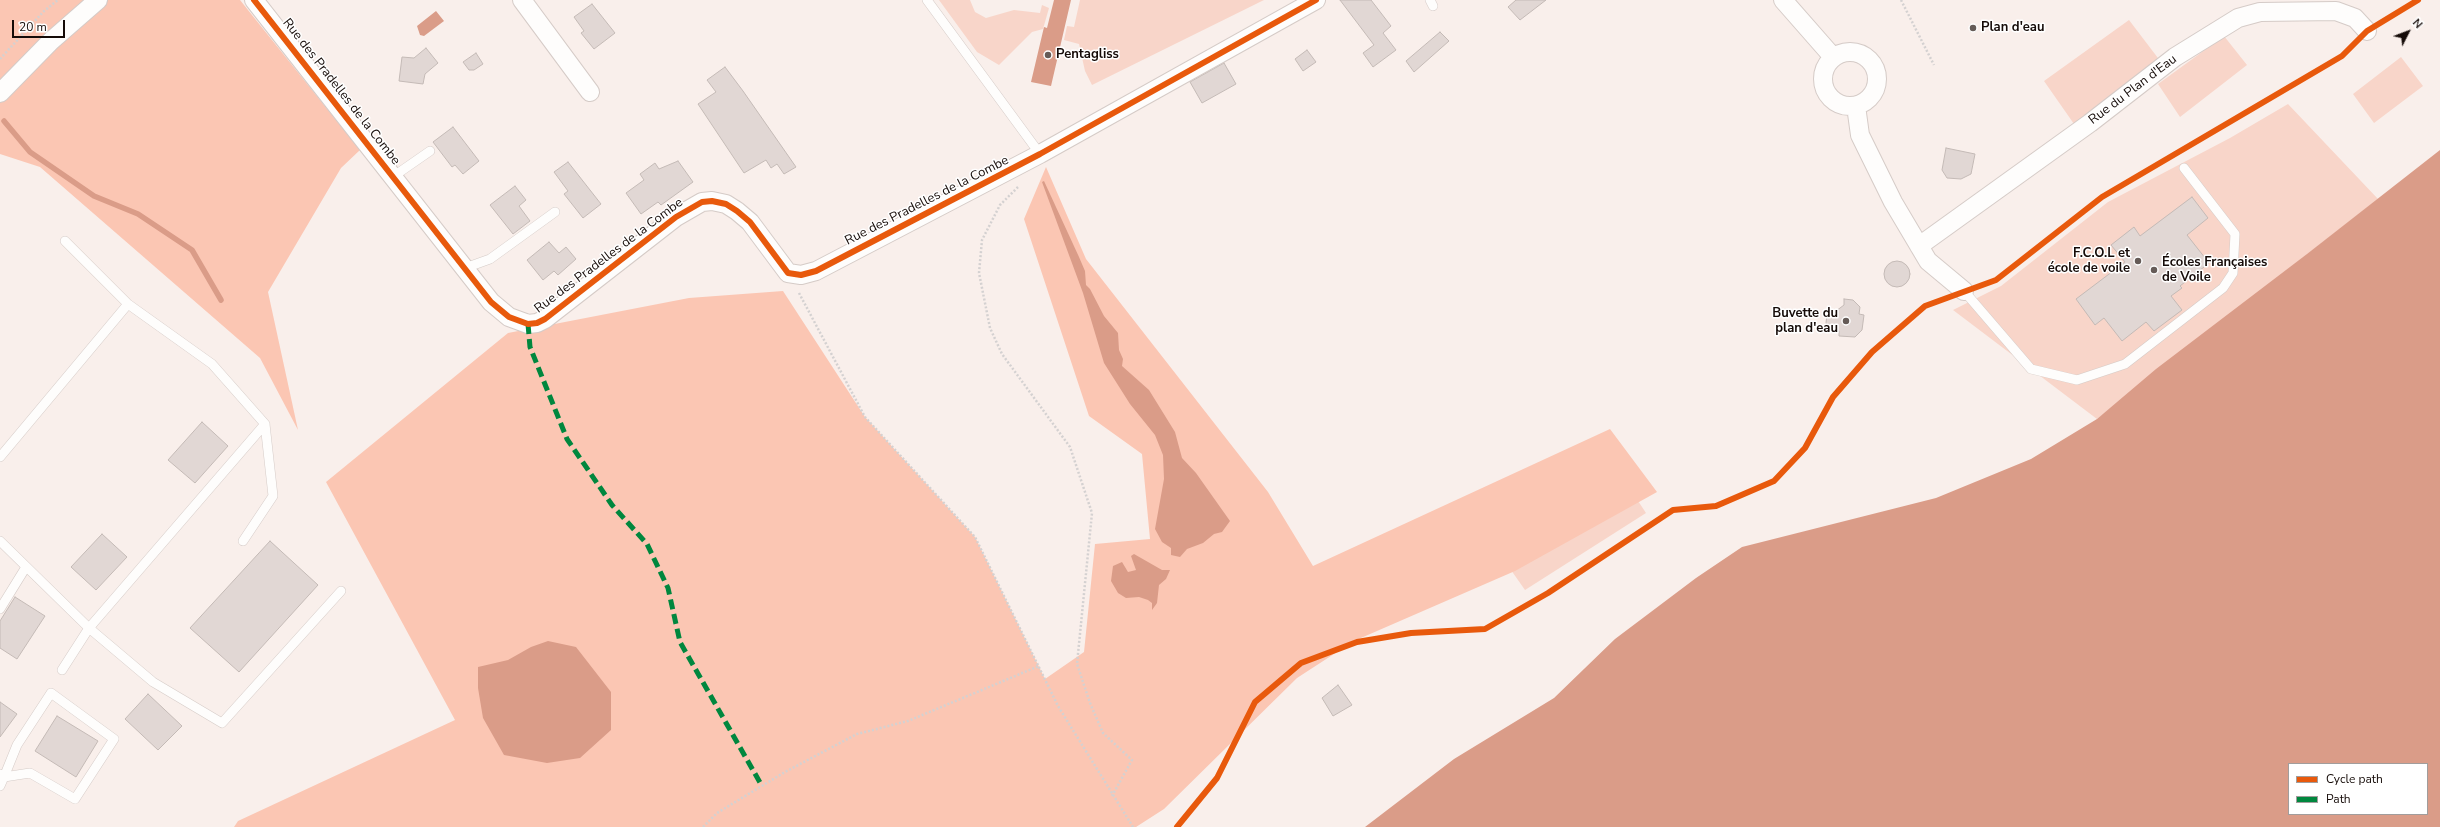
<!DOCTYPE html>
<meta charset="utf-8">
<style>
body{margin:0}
#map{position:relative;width:2440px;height:827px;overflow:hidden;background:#f9efeb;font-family:"Nunito Sans",sans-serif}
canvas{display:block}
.legend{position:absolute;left:2288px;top:763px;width:140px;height:52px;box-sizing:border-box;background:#fff;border:1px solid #a19d9c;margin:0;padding:5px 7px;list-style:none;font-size:12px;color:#150b08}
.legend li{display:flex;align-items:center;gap:8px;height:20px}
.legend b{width:20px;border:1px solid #a19d9c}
.north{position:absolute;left:2388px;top:12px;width:40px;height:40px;-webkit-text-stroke:3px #fff;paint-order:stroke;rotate:48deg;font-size:11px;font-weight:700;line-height:16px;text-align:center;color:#150b08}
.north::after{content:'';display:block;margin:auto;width:14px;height:18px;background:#150b08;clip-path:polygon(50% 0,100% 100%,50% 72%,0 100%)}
.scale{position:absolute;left:12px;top:20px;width:53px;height:18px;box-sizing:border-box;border:2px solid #150b08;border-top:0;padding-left:5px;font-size:12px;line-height:14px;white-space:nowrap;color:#150b08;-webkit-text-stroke:3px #fff;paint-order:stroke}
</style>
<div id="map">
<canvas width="2440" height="827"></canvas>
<ul class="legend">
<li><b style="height:5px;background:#e8590c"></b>Cycle path</li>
<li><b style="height:5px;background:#00873e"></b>Path</li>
</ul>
<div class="north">N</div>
<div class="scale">20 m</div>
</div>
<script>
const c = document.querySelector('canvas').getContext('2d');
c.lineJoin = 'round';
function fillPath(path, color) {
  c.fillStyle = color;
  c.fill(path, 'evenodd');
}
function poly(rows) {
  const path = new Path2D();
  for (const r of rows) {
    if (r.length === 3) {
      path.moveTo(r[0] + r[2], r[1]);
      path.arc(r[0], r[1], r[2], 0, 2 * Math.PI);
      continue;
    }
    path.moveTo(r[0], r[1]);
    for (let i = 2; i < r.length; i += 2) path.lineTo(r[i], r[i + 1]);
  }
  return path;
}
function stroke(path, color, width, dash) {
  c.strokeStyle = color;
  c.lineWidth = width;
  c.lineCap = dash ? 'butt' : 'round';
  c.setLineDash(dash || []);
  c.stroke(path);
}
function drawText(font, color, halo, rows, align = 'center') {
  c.font = font + ' "Nunito Sans",sans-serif';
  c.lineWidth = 3;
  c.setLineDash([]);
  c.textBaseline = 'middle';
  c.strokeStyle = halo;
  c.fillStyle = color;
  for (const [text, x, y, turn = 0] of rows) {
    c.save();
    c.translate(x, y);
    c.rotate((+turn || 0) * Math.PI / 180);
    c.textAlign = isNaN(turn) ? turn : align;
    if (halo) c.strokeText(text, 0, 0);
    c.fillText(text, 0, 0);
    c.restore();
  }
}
const green = poly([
 [939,0,970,0,975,12,986,18,1014,10,1040,13,1042,5,1049,8,1043,29,1032,32,999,65,977,52],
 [1080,0,1264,0,1092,85,1085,71,1079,44,1064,40,1067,26,1074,27],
 [2129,20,2161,62,2074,124,2044,81],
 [2224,36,2247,65,2180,117,2158,84],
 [2401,57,2423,86,2374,123,2353,94],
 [2288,104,2378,199,2097,419,1953,310,2001,286,2108,202,2230,138],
 [1613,463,1646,513,1525,590,1492,543]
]);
const forest = poly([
 [0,0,240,0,360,150,341,168,268,292,298,430,260,358,40,167,0,154],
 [1046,167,1086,259,1268,492,1313,566,1610,429,1657,492,1515,571,1354,641,1297,678,1164,809,1136,827,234,827,238,821,455,720,326,482,508,333,689,298,783,291,865,417,975,537,1045,679,1084,652,1095,544,1150,539,1142,454,1089,416,1024,219]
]);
const water = poly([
 [1054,0,1071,0,1051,86,1031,82,1044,27,1047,28],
 [436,11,444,21,424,36,420,35,417,26],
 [2440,150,2440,827,1365,827,1454,759,1554,698,1615,639,1696,578,1742,547,1936,498,2031,459,2097,419,2156,369,2307,254],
 [2289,764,2427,764,2427,814,2289,814],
 [1044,181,1079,257,1085,271,1086,285,1090,289,1104,316,1118,333,1119,350,1123,359,1122,366,1149,390,1175,432,1182,458,1196,473,1230,521,1222,532,1214,534,1203,543,1187,549,1180,557,1171,555,1171,548,1162,542,1155,529,1164,479,1163,455,1155,435,1130,404,1104,363,1083,293,1042,182],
 [1134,554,1162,570,1170,570,1166,579,1159,585,1157,603,1152,610,1152,603,1148,600,1139,597,1126,598,1118,593,1111,581,1113,566,1122,562,1128,572,1136,570,1131,556],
 [548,641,576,647,611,692,611,730,580,758,547,763,504,755,483,718,478,688,478,667,508,660,531,647]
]);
const stream = poly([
 [4,121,30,152,94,196,138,214,192,250,221,300]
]);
const building = poly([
 [1340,0,1371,0,1391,26,1383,33,1396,50,1373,67,1363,53,1374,45,1340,0],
 [1516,0,1546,0,1520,20,1508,7,1516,0],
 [592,4,615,33,594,49,581,33,584,31,574,17,592,4],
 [1440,32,1449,41,1414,72,1406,61,1440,32],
 [426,48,438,63,425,74,423,84,399,81,402,57,414,58,426,48],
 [1307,50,1316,62,1303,71,1295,59,1307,50],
 [476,53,483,64,474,70,469,70,463,62,476,53],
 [1224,63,1236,84,1202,103,1190,82,1224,63],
 [725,67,743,91,796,167,784,174,777,164,771,168,766,160,744,173,698,104,716,92,707,80,725,67],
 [453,127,479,161,463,174,455,165,452,167,433,142,453,127],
 [1946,148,1975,154,1971,174,1961,179,1947,178,1942,170,1946,148],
 [678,161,693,182,661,205,658,202,641,214,626,193,644,180,640,174,655,163,659,169,678,161],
 [568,162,601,204,583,218,564,194,568,191,554,172,568,162],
 [515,186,526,200,519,206,530,221,513,234,490,205,515,186],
 [2192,197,2208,218,2187,235,2209,263,2180,286,2182,288,2171,296,2182,310,2154,331,2146,322,2122,341,2104,318,2095,325,2076,299,2125,262,2111,245,2134,227,2140,236,2192,197],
 [549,242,559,253,566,247,576,259,558,275,554,271,543,280,527,260,549,242],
 [1897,274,13],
 [1844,299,1853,300,1860,307,1859,314,1864,315,1862,330,1855,337,1839,336,1839,331,1831,331,1826,323,1827,314,1832,314,1844,305,1844,299],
 [202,422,228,446,195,483,168,460,202,422],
 [102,534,127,557,96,590,71,567,102,534],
 [270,541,318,585,239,672,190,628,270,541],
 [15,597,45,616,17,659,0,648,0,621,15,597],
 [1338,685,1352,705,1333,716,1322,698,1338,685],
 [148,694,182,726,158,750,125,719,148,694],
 [0,702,17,714,0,737,0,702],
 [57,716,98,741,76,777,35,751,57,716]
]);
const path = poly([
 [1901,0,1934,65],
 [0,59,44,11,58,0],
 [1018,187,1000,205,982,240,979,273,990,328,1002,354,1070,447,1092,513,1077,664,1090,703,1103,733,1132,760,1112,796],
 [799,293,865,417,975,537,1058,706,1133,827],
 [703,827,717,813,785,772,857,734,908,721,1039,666]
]);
const service = poly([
 [927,0,1040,154],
 [1430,0,1433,6],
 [394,176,430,151],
 [465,268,490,259,555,212],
 [1964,291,2031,369,2077,380,2125,364,2223,288,2233,273,2235,234,2184,168],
 [0,457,128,304],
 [0,541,89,628,153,682,222,723,341,591],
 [243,541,273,496,265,424],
 [0,609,26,567],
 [62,670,89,628,265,424,212,364,128,304,65,241],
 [0,774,4,777,30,773,75,799,114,739,51,693,17,745,4,777,0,786]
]);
const minor = poly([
 [254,0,491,302,509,317,528,324,537,323,545,319,676,217,702,202,712,201,726,204,737,211,750,222,788,273,801,275,816,271,1040,154,1316,0],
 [522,0,590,92],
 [1783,0,1833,57],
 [1850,79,27],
 [0,93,51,41,98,0],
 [1856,106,1860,135,1893,202,1928,261,1964,291],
 [1919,246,2090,123,2175,57,2238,18,2260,12,2336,11,2355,18,2367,31]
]);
const quiet = poly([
 [528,324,530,347,567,439,612,505,647,544,668,588,680,642,762,786]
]);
const cycleway = poly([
 [254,0,491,302,509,317,528,324,537,323,545,319,676,217,702,202,712,201,726,204,737,211,750,222,788,273,801,275,816,271,1040,154,1316,0],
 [1177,827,1217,778,1255,702,1301,663,1357,642,1411,633,1485,629,1548,593,1673,510,1716,506,1774,481,1805,448,1833,397,1872,352,1925,306,1996,280,2102,197,2342,56,2367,31,2418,0]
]);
const markers = [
 [1973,28,4,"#655b57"],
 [1048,55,4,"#655b57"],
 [2138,261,4,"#655b57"],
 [2154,270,4,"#655b57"],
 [1846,321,4,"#655b57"]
];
const poiNames = [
 ["Plan d'eau",1981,28],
 ["Pentagliss",1056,55],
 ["F.C.O.L et",2130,254,"right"],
 ["école de voile",2130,269,"right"],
 ["Écoles Françaises",2162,263],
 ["de Voile",2162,278],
 ["Buvette du",1838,314,"right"],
 ["plan d'eau",1838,329,"right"]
];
const streetNames = [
 ["Rue du Plan d'Eau",2133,90,-37],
 ["Rue des Pradelles de la Combe",341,92,52],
 ["Rue des Pradelles de la Combe",927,201,-27],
 ["Rue des Pradelles de la Combe",609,256,-37]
];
fillPath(green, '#f8d5c9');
fillPath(forest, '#fbc6b3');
fillPath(water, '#da9c88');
stroke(stream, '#da9c88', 5.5);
fillPath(building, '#e1d7d4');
stroke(building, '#c4bab6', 1);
stroke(service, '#d5cbc7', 10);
stroke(minor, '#d5cbc7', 20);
stroke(path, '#d4d1d1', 2.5, [2, 2]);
stroke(service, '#fefdfc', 9);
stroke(minor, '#fefdfc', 18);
stroke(quiet, '#00873e', 5, [10, 5]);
stroke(cycleway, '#e8590c', 6);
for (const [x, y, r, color] of markers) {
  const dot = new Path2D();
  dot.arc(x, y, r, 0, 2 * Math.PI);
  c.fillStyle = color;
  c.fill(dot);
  stroke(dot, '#fff', 1.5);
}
drawText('bold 13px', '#150b08', '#fff', poiNames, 'left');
drawText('13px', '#150b08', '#fff', streetNames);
</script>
